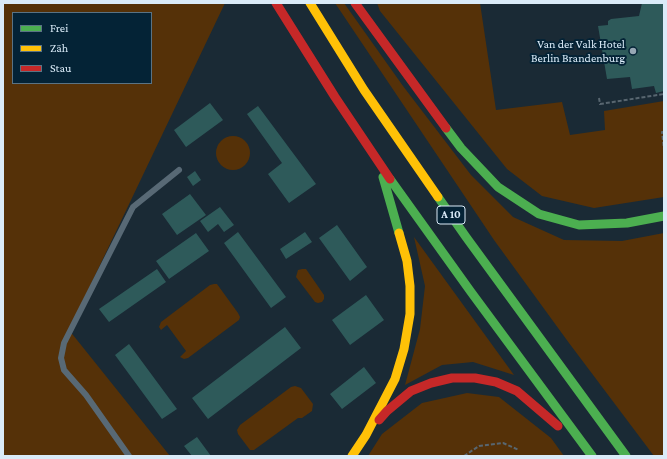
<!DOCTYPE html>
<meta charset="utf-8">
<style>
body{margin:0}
#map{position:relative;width:667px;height:459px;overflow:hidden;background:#1a2a35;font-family:"Crimson Pro",serif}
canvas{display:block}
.frame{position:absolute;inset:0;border:4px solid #daebf8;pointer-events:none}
.legend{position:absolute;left:12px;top:12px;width:140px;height:72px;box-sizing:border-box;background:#042336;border:1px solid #5a7384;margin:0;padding:5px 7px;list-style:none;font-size:12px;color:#daebf8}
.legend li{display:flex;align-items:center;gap:8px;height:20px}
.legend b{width:20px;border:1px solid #5a7384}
</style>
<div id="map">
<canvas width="667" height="459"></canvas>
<div class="frame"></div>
<ul class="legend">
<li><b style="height:5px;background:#4caf50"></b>Frei</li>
<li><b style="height:5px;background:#ffc107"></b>Zäh</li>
<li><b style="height:5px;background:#c62828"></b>Stau</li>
</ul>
</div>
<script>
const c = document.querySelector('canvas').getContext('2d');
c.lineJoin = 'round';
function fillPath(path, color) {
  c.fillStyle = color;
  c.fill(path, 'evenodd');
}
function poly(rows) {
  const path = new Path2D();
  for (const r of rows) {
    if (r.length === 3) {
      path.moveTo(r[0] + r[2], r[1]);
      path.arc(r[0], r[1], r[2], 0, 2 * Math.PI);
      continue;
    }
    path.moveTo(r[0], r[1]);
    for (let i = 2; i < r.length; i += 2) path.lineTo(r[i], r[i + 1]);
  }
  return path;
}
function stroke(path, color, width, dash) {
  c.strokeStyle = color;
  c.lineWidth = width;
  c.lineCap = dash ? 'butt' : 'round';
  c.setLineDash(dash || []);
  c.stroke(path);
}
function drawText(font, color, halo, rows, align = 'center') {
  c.font = font + ' "Crimson Pro",serif';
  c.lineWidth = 4;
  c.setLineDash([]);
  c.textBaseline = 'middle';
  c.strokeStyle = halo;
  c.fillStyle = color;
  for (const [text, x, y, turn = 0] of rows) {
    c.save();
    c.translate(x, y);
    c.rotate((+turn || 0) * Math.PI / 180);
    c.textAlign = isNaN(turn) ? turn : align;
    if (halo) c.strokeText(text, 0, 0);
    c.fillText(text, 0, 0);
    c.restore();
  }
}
const green = poly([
 [3,3,225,3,69,330,170,456,3,456],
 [13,13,151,13,151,83,13,83],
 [335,3,344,3,403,86,471,175,513,217,564,240,622,241,664,233,664,456,654,456,569,343,494,240],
 [377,3,480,3,496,110,562,102,570,135,605,130,604,111,664,101,664,197,594,208,542,196,507,169,380,11],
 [233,153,17],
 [414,237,514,375,473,362,442,365,405,385,420,329,425,286],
 [302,269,306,269,324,295,324,299,322,302,318,303,315,302,296,277,298,270],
 [214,284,217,284,238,313,240,317,239,320,188,358,184,359,180,357,186,351,167,325,161,330,159,327,161,322,210,285],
 [295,386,301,388,313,404,312,411,302,418,298,418,254,450,250,450,238,434,237,430,240,425,291,387],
 [467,393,499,397,551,438,564,456,368,456,382,434,422,403]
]);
const building = poly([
 [642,3,664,3,664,91,656,93,654,86,632,89,630,77,607,79,598,26,608,25,608,21,611,19,639,16],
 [210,103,223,120,186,147,174,130],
 [258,106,316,184,289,203,268,174,282,163,247,114],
 [195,171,201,180,193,186,187,177],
 [190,194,206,215,177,235,162,214],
 [220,207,234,225,224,232,218,224,208,232,200,221],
 [337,225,367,267,350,281,319,238],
 [238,232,286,297,271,308,224,243],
 [305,232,312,242,286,259,280,249],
 [196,233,209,251,169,279,156,261],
 [157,269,166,282,109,322,99,309],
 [366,295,384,320,350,345,332,320],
 [285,327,301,348,208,419,192,398],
 [129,344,177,409,162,419,115,355],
 [364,367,376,383,342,409,330,394],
 [197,437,211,456,192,456,184,446]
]);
const path = poly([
 [599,98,600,104,664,94],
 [664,132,662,132,664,149],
 [464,456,479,446,503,443,519,450]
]);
const lane = poly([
 [129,456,86,395,64,370,61,358,64,343,133,207,179,170]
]);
const fast = poly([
 [446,128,461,148,498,187,539,214,579,225,627,223,664,216],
 [383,177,399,233],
 [390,179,471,292,592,456],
 [438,197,466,237,626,456]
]);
const slow = poly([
 [310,3,364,90,438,197],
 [352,456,366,435,395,379,404,349,410,314,410,286,407,261,399,233]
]);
const jam = poly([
 [276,3,335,97,390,179],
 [355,3,446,128],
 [379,420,387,411,411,391,431,383,452,378,475,378,496,382,517,391,558,426]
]);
const markers = [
 [633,51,4,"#97a7b4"]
];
const shields = [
 [451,215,28]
];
const shieldNames = [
 ["A 10",451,215]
];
const poiNames = [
 ["Van der Valk Hotel",625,44],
 ["Berlin Brandenburg",625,58]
];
fillPath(green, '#553108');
fillPath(building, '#2e5a5a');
stroke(path, '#586670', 2, [4, 2]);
stroke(lane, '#586975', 6);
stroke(fast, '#4caf50', 9);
stroke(slow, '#ffc107', 9);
stroke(jam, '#c62828', 9);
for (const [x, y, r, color] of markers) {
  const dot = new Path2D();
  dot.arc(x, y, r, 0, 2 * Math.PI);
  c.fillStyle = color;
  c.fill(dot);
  stroke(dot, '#042336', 1.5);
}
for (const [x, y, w] of shields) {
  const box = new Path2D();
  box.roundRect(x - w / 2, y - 9, w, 18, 3);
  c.fillStyle = '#042336';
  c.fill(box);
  stroke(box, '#daebf8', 1);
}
drawText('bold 11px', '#daebf8', null, shieldNames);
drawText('12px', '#daebf8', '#042336', poiNames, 'right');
</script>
